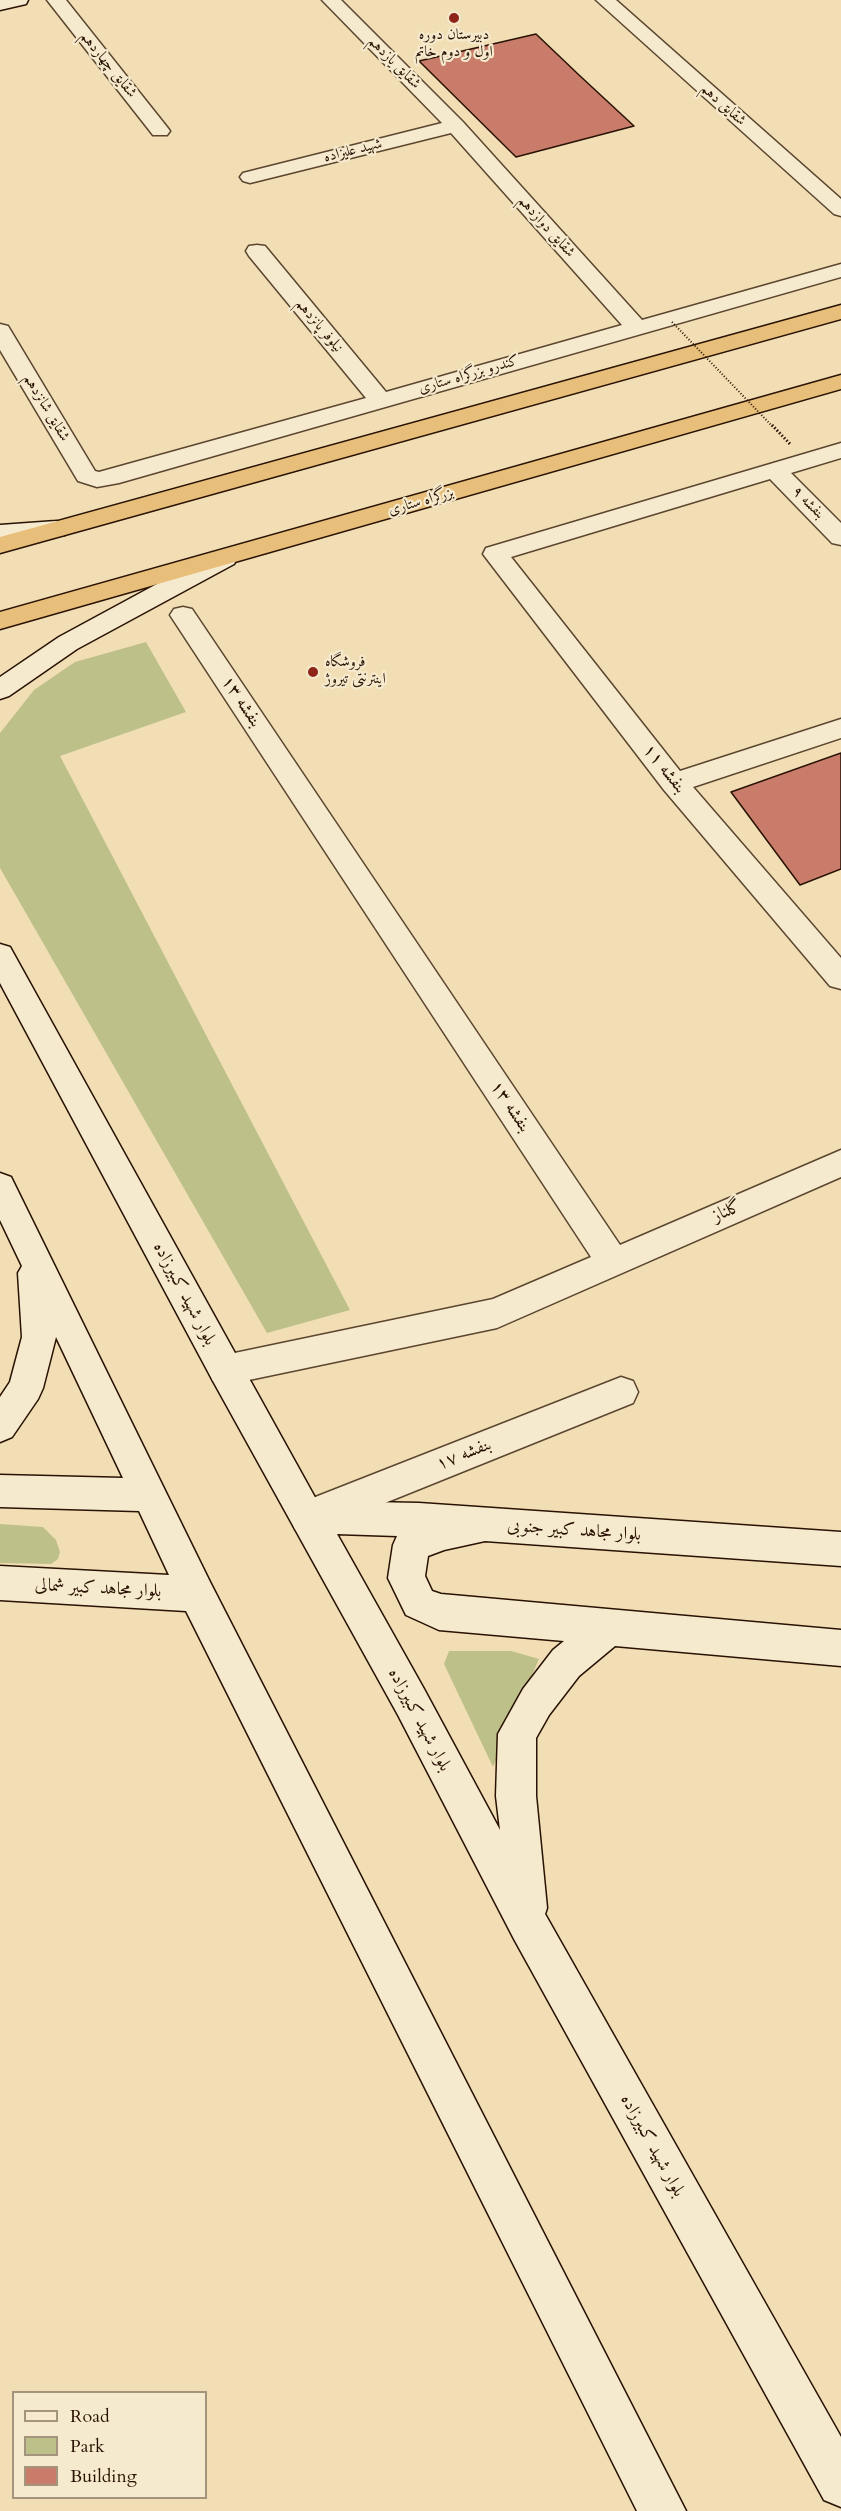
<!DOCTYPE html>
<meta charset="utf-8">
<style>
body{margin:0}
#map{position:relative;width:841px;height:2511px;overflow:hidden;background:#f1deb4;font-family:Cardo,serif}
canvas{display:block}
.legend{position:absolute;left:12px;top:2391px;width:195px;height:108px;box-sizing:border-box;background:#f6eace;border:2px solid #a4947d;margin:0;padding:8px 10px;list-style:none;font-size:18px;color:#291203}
.legend li{display:flex;align-items:center;gap:12px;height:30px}
.legend b{width:30px;border:2px solid #a4947d}
</style>
<div id="map">
<canvas width="841" height="2511"></canvas>
<ul class="legend">
<li><b style="height:8px;background:#f6eace"></b>Road</li>
<li><b style="height:16px;background:#bec08a"></b>Park</li>
<li><b style="height:16px;background:#c97c6a"></b>Building</li>
</ul>
</div>
<script>
const c = document.querySelector('canvas').getContext('2d');
c.lineJoin = 'round';
function fillPath(path, color) {
  c.fillStyle = color;
  c.fill(path, 'evenodd');
}
function poly(rows) {
  const path = new Path2D();
  for (const r of rows) {
    path.moveTo(r[0], r[1]);
    for (let i = 2; i < r.length; i += 2) path.lineTo(r[i], r[i + 1]);
  }
  return path;
}
function stroke(path, color, width, dash) {
  c.strokeStyle = color;
  c.lineWidth = width;
  c.lineCap = dash ? 'butt' : 'round';
  c.setLineDash(dash || []);
  c.stroke(path);
}
function drawText(font, color, halo, rows, align = 'center') {
  c.font = font + ' Cardo,Amiri,serif';
  c.lineWidth = 4.5;
  c.setLineDash([]);
  c.textBaseline = 'middle';
  c.strokeStyle = halo;
  c.fillStyle = color;
  for (const [text, x, y, turn = 0] of rows) {
    c.save();
    c.translate(x, y);
    c.rotate((+turn || 0) * Math.PI / 180);
    c.textAlign = isNaN(turn) ? turn : align;
    if (halo) c.strokeText(text, 0, 0);
    c.fillText(text, 0, 0);
    c.restore();
  }
}
const green = poly([
 [146,642,186,712,60,756,350,1310,267,1333,0,868,0,733,34,690,75,662],
 [0,1524,43,1527,56,1540,60,1552,58,1559,51,1564,0,1563],
 [449,1651,511,1651,539,1659,493,1767,444,1664]
]);
const building = poly([
 [536,34,579,75,634,126,516,157,419,61,536,34],
 [841,753,841,869,800,885,731,792,841,753]
]);
const street = poly([
 [47,0,66,0,167,127,170,131,167,135,153,135,47,0],
 [322,0,341,0,463,122,642,320,841,264,841,277,119,483,97,487,78,481,0,350,0,324,8,326,95,471,99,472,366,398,249,256,246,251,249,246,257,245,265,246,386,392,622,325,451,133,250,183,243,181,240,177,243,173,442,123,322,0],
 [596,0,616,0,841,199,841,216,834,214,596,0],
 [841,443,841,458,791,473,841,523,841,545,832,543,770,479,511,557,680,771,841,719,841,738,693,787,841,958,841,989,830,986,664,790,483,554,486,548,841,443],
 [183,607,192,609,620,1245,841,1150,841,1177,497,1328,225,1385,213,1381,208,1370,213,1359,225,1355,493,1299,591,1257,170,615,174,609,183,607],
 [621,1377,633,1381,638,1392,633,1403,308,1534,295,1529,290,1517,295,1505,621,1377]
]);
const secondary = poly([
 [0,0,28,0,26,4,0,10,0,0],
 [56,521,65,523,68,529,65,535,0,541,0,525,56,521],
 [225,550,234,552,237,558,234,564,77,649,9,696,0,699,0,677,59,637,216,552,225,550],
 [0,944,10,947,317,1501,419,1503,841,1532,841,1566,485,1541,444,1550,428,1556,425,1576,432,1591,441,1594,841,1630,841,1666,615,1646,579,1676,549,1715,536,1738,536,1796,547,1908,545,1914,841,2437,841,2507,824,2500,514,1939,398,1715,213,1381,0,983,0,944],
 [337,1534,397,1536,393,1545,388,1578,406,1615,439,1630,564,1641,553,1650,523,1689,498,1734,496,1796,500,1830,424,1689,337,1534],
 [0,1173,11,1177,210,1582,686,2511,637,2511,186,1611,0,1600,0,1566,169,1575,139,1511,0,1507,0,1475,123,1478,56,1337,43,1388,38,1399,12,1437,0,1442,0,1397,10,1382,22,1337,18,1273,22,1266,0,1220,0,1173]
]);
const highway = poly([
 [841,305,841,319,0,553,0,537,841,305],
 [841,375,841,389,0,629,0,612,841,375]
]);
const pathBridgeFar1 = poly([
 [672,322,773,427]
]);
const pathBridge = poly([
 [772,425,790,444]
]);
const markers = [
 [454,18,6,"#8f2418"],
 [313,672,6,"#8f2418"]
];
const farPoinames = [
 ["دبیرستان دوره",454,36],
 ["اول و دوم خاتم",454,53],
 ["فروشگاه",325,663,"left"],
 ["اینترنتی تیروژ",325,680,"left"]
];
const farStreetnames = [
 ["شقایق یازدهم",394,63,45],
 ["شقایق چهاردهم",108,65,51],
 ["شقایق دهم",723,105,42],
 ["شهید علیزاده",353,151,-14],
 ["شقایق دوازدهم",546,227,48],
 ["نیلوفر پانزدهم",319,326,50],
 ["کندرو بزرگراه ستاری",469,375,-16],
 ["شقایق شانزدهم",46,408,59],
 ["بزرگراه ستاری",421,502,-16],
 ["بنفشه ۹",808,503,45]
];
const streetNames = [
 ["بنفشه ۱۳",241,702,56],
 ["بنفشه ۱۱",664,769,51],
 ["بنفشه ۱۳",510,1107,56],
 ["گلناز",727,1212,-23],
 ["بلوار شهید کبیرزاده",184,1294,62],
 ["بنفشه ۱۷",464,1455,-22],
 ["بلوار مجاهد کبیر جنوبی",574,1531,4],
 ["بلوار مجاهد کبیر شمالی",98,1589,3],
 ["بلوار شهید کبیرزاده",419,1720,62],
 ["بلوار شهید کبیرزاده",652,2146,61]
];
fillPath(green, '#bec08a');
fillPath(building, '#c97c6a');
stroke(building, '#291203', 1.5);
stroke(street, '#5b452f', 3);
stroke(secondary, '#291203', 3);
stroke(highway, '#291203', 3);
fillPath(street, '#f6eace');
fillPath(secondary, '#f6eace');
fillPath(highway, '#e8bf7a');
stroke(pathBridgeFar1, '#291203', 2, [1, 2]);
stroke(pathBridge, '#291203', 3, [1.5, 2]);
for (const [x, y, r, color] of markers) {
  const dot = new Path2D();
  dot.arc(x, y, r, 0, 2 * Math.PI);
  c.fillStyle = color;
  c.fill(dot);
  stroke(dot, '#f6eace', 2);
}
drawText('15px', '#291203', '#f6eace', farPoinames);
drawText('15px', '#291203', '#f6eace', farStreetnames);
drawText('18px', '#291203', '#f6eace', streetNames);
</script>
